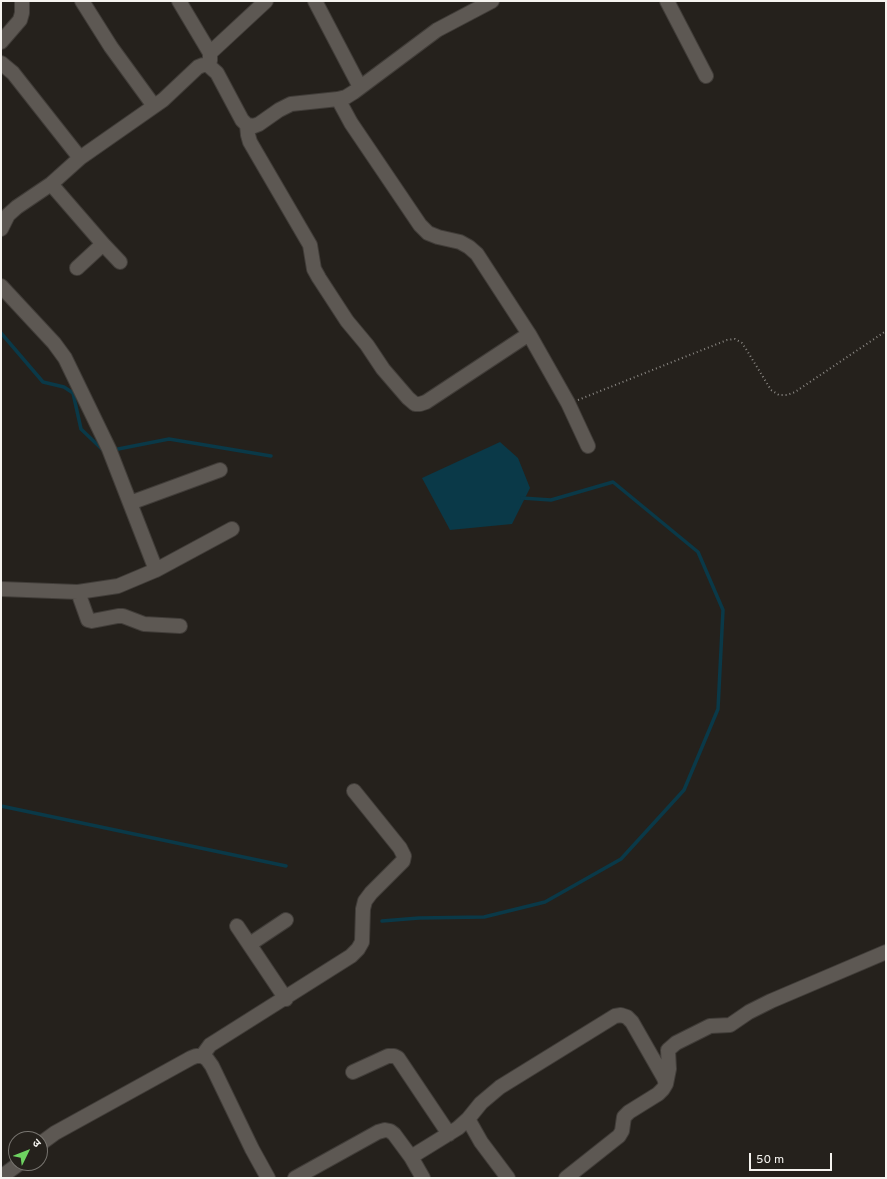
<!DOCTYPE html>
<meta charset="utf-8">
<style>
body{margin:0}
#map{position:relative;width:887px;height:1179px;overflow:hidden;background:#25211c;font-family:Overpass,"Noto Sans Devanagari",sans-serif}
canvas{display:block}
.frame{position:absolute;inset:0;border:2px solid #f5f3ef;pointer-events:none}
.north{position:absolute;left:8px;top:1131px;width:40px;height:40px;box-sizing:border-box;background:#25211c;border:1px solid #787570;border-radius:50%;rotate:47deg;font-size:11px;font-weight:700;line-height:16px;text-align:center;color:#f5f3ef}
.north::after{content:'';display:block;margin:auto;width:14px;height:18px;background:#6ed361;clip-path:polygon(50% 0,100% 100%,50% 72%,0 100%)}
.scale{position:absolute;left:749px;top:1153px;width:83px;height:18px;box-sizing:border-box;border:2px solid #f5f3ef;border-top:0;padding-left:5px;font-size:12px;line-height:14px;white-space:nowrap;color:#f5f3ef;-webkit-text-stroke:3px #25211c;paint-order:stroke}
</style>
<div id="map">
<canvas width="887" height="1179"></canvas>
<div class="frame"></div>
<div class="north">उ</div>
<div class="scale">50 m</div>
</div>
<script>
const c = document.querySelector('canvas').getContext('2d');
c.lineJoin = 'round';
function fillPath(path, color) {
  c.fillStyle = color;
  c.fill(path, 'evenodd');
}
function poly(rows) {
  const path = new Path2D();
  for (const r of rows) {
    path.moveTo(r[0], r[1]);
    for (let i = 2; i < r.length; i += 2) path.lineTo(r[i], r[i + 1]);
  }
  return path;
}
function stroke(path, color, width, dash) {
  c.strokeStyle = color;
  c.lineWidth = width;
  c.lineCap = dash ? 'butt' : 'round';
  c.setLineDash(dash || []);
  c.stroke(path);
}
const water = poly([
 [500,442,518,458,530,488,512,524,450,530,422,478]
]);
const stream = poly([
 [1,333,43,382,64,387,73,393,81,429,105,452],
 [113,450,169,439,271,456],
 [1,806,286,866],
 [382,921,419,918,484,917,545,902,621,859,684,790,718,709,723,610,698,552,613,482,551,500,522,498]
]);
const path = poly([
 [578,400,727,340,735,339,742,343,746,349,771,390,779,395,787,395,795,392,886,331]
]);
const minor = poly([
 [82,1,111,47,154,106],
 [179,1,210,53,210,61],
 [315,1,360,87],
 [667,1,706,76],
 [1,42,20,20,22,13,22,1],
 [210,53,266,1],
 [1,63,13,73,80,158],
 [338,99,351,123,420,225,428,233,438,237,460,242,469,247,477,254,529,334,568,403,588,446],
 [247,125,248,135,250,142,310,245,314,269,319,278,347,321,367,345,383,369,408,398,415,404,420,404,426,402,529,334],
 [51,184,103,244,77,268],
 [1,229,8,215,17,207,51,184,80,158,163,100,198,67,203,65,208,65,217,73,242,120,247,125,254,126,259,124,279,110,291,104,338,99,346,97,354,92,437,30,492,1],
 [103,244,120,262],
 [1,286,54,343,65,358,109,449,156,570],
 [130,503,220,470],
 [1,589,78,592,118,586,156,570,232,529],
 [78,592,88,620,92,621,118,616,123,616,144,624,180,626],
 [237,926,286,999],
 [250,944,286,920],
 [202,1056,210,1045,351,956,358,949,362,942,363,909,365,901,371,893,403,861,404,856,400,848,354,791],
 [353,1072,388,1056,394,1056,398,1058,449,1134],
 [666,1084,669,1069,668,1050,676,1043,710,1026,730,1025,749,1012,771,1001,886,952],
 [468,1119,481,1142,508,1178],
 [40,1144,55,1133,191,1058,196,1056,202,1056,207,1059,212,1066,252,1149,268,1178],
 [411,1157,423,1178],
 [1,1177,20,1163],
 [295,1178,378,1132,385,1130,390,1131,394,1134,411,1157,458,1128,468,1119,481,1103,500,1087,615,1016,621,1015,627,1017,632,1022,664,1078,666,1084,663,1089,658,1094,629,1112,624,1117,622,1131,619,1136,566,1178]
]);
fillPath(water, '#0a3948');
stroke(stream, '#0a3948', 3.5);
stroke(minor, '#413d39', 16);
stroke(path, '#8c8985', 2, [1, 3]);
stroke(minor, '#5d5853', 14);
</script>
